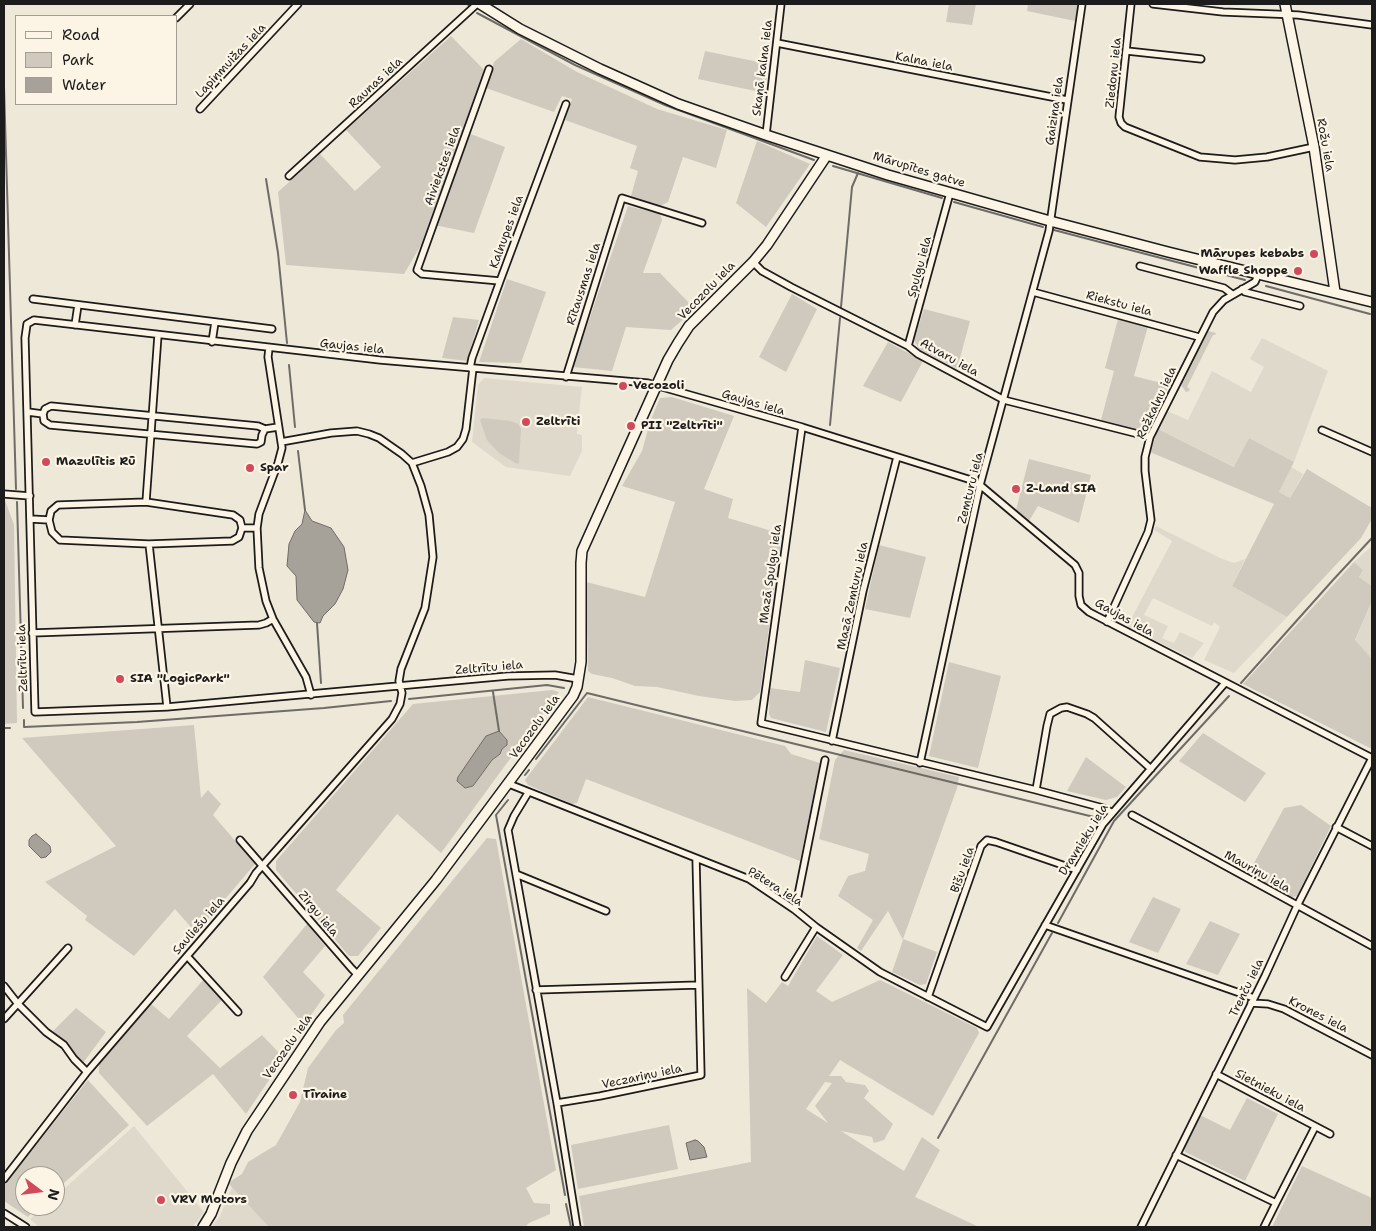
<!DOCTYPE html>
<meta charset="utf-8">
<style>
body{margin:0}
#map{position:relative;width:1376px;height:1231px;overflow:hidden;background:#eee8d9;font-family:"Shantell Sans",sans-serif}
canvas{display:block}
.frame{position:absolute;inset:0;border:5px solid #1c1c1c;pointer-events:none}
.legend{position:absolute;left:15px;top:15px;width:162px;height:90px;box-sizing:border-box;background:#fcf5e5;border:1px solid #a29e95;margin:0;padding:6px 9px;list-style:none;font-size:15px;color:#1c1c1c}
.legend li{display:flex;align-items:center;gap:10px;height:25px}
.legend b{width:25px;border:1px solid #a29e95}
.north{position:absolute;left:15px;top:1166px;width:50px;height:50px;box-sizing:border-box;background:#fcf5e5;border:1px solid #a29e95;border-radius:50%;rotate:105deg;font-size:14px;font-weight:700;line-height:20px;text-align:center;color:#1c1c1c}
.north::after{content:'';display:block;margin:auto;width:18px;height:22px;background:#d1495b;clip-path:polygon(50% 0,100% 100%,50% 72%,0 100%)}
</style>
<div id="map">
<canvas width="1376" height="1231"></canvas>
<div class="frame"></div>
<ul class="legend">
<li><b style="height:6px;background:#fcf5e5"></b>Road</li>
<li><b style="height:14px;background:#cfcabd"></b>Park</li>
<li><b style="height:14px;background:#a7a299"></b>Water</li>
</ul>
<div class="north">N</div>
</div>
<script>
const c = document.querySelector('canvas').getContext('2d');
c.lineJoin = 'round';
function fillPath(path, color) {
  c.fillStyle = color;
  c.fill(path, 'evenodd');
}
function poly(rows) {
  const path = new Path2D();
  for (const r of rows) {
    path.moveTo(r[0], r[1]);
    for (let i = 2; i < r.length; i += 2) path.lineTo(r[i], r[i + 1]);
  }
  return path;
}
function stroke(path, color, width, dash) {
  c.strokeStyle = color;
  c.lineWidth = width;
  c.lineCap = dash ? 'butt' : 'round';
  c.setLineDash(dash || []);
  c.stroke(path);
}
function drawText(font, color, halo, rows, align = 'center') {
  c.font = font + ' "Shantell Sans",sans-serif';
  c.lineWidth = 4.5;
  c.setLineDash([]);
  c.textBaseline = 'middle';
  c.strokeStyle = halo;
  c.fillStyle = color;
  for (const [text, x, y, turn = 0] of rows) {
    c.save();
    c.translate(x, y);
    c.rotate((+turn || 0) * Math.PI / 180);
    c.textAlign = isNaN(turn) ? turn : align;
    if (halo) c.strokeText(text, 0, 0);
    c.fillText(text, 0, 0);
    c.restore();
  }
}
const built = poly([
 [1262,338,1328,371,1294,462,1249,438,1235,467,1158,429,1167,411,1188,420,1212,371,1251,392,1264,367,1250,359],
 [484,378,582,387,577,432,577,434,582,435,582,451,570,476,506,467,472,442,478,385],
 [1291,467,1303,474,1290,498,1279,492],
 [1156,526,1220,558,1234,563,1245,559,1232,586,1287,617,1234,673,1204,660,1220,627,1214,622,1212,626,1153,598,1144,615,1168,626,1162,638,1174,643,1180,632,1204,643,1192,658,1127,627,1172,541,1154,530],
 [1372,546,1372,586,1359,577,1363,570,1354,562],
 [1371,603,1372,603,1372,659,1355,641],
 [134,1126,204,1212,193,1227,39,1227,30,1219,45,1206,55,1206,55,1197],
 [232,1187,265,1222,269,1227,211,1227,219,1218]
]);
const green = poly([
 [949,4,976,4,972,25,946,22],
 [1028,4,1078,4,1075,21,1027,11],
 [451,36,485,71,421,245,404,274,286,265,278,192,320,154,355,191,381,167,346,130],
 [521,39,577,72,657,109,727,130,716,168,683,157,668,202,660,206,631,196,638,171,630,168,637,146,565,120,572,99,562,96,554,112,486,88,494,62],
 [705,51,768,64,765,93,698,79],
 [468,133,505,147,474,233,434,225],
 [757,141,810,164,766,227,736,203],
 [628,206,660,214,662,220,643,273,660,273,695,309,671,330,626,327,612,371,573,367],
 [507,279,546,292,521,363,479,362],
 [792,294,817,309,786,372,759,357],
 [924,309,970,321,957,369,919,349,914,340],
 [453,317,479,320,467,361,442,358],
 [1118,319,1148,326,1134,376,1169,385,1151,424,1137,431,1101,420,1114,371,1105,368],
 [1208,331,1216,333,1215,335,1213,335,1187,387,1190,389,1189,391,1186,392,1181,385,1183,379],
 [888,342,923,361,901,402,863,386],
 [672,397,734,416,704,489,733,499,728,518,782,534,760,692,752,700,735,701,699,696,657,687,635,686,612,678,592,674,588,671,586,582,645,597,675,502,622,486,642,451,650,422,660,398],
 [482,418,510,421,518,424,521,429,519,463,517,464,499,453,487,440,480,420],
 [1158,429,1234,467,1249,438,1294,462,1279,492,1290,498,1307,469,1372,508,1372,519,1361,538,1287,617,1232,586,1274,504,1150,452],
 [1029,459,1091,475,1079,523,1038,506,1029,521,1016,510],
 [4,500,5,500,14,525,17,723,4,724],
 [879,545,926,557,910,618,865,609],
 [1354,562,1363,570,1359,577,1372,586,1372,603,1371,603,1355,640,1372,659,1372,749,1243,684],
 [805,660,840,668,826,732,771,718,769,714,770,688,800,692],
 [949,662,1001,676,978,768,929,756],
 [552,690,559,692,441,853,397,814,336,890,381,928,358,956,349,956,276,870,276,861,413,704],
 [503,735,507,740,507,745,502,749,500,754,492,760,473,786,465,788,462,784],
 [588,697,785,746,791,754,820,763,800,861,586,779,577,803,572,804,528,785,525,780],
 [194,725,201,798,208,790,221,804,213,815,255,864,196,933,175,909,134,956,85,920,87,916,45,882,116,846,22,738],
 [1203,733,1266,773,1245,802,1179,761],
 [844,750,959,777,957,788,903,939,937,952,926,984,920,985,892,972,903,940,888,911,861,951,857,948,873,920,838,896,848,876,865,871,869,854,819,839,835,760],
 [1086,757,1126,787,1117,797,1106,800,1067,791],
 [1301,805,1331,826,1297,896,1288,898,1247,876,1284,808],
 [487,838,496,839,556,1170,526,1188,534,1203,550,1204,550,1214,529,1223,525,1227,269,1227,228,1183,242,1174,248,1162,276,1145,300,1102,308,1068,336,1030,344,1023,343,1015],
 [1153,897,1181,909,1158,953,1129,942],
 [1210,921,1240,934,1218,975,1186,964],
 [307,924,325,946,303,972,325,995,304,1025,263,977],
 [817,936,843,955,816,991,832,1002,880,980,977,1028,979,1033,933,1116,840,1060,829,1076,841,1076,846,1082,865,1085,869,1091,864,1098,893,1124,884,1140,874,1143,872,1137,841,1131,904,1171,922,1137,940,1150,915,1197,979,1227,584,1227,579,1196,751,1162,747,988,766,1003,782,982,788,986],
 [825,1082,832,1083,815,1106,828,1123,806,1109],
 [204,979,222,1000,187,1036,220,1068,262,1035,284,1058,246,1114,213,1074,147,1126,99,1073,99,1064,151,1004,169,1019],
 [76,1008,106,1032,83,1063,53,1031],
 [88,1080,129,1125,55,1191,55,1176,25,1176,25,1206,39,1206,28,1217,4,1201,4,1185],
 [1247,1098,1278,1114,1245,1181,1185,1152,1184,1148,1200,1115,1230,1130],
 [669,1125,678,1169,578,1189,571,1145],
 [1302,1166,1372,1198,1372,1227,1272,1227]
]);
const water = poly([
 [305,510,312,521,331,528,344,547,348,570,343,589,335,604,323,616,320,623,314,622,297,600,296,576,287,566,289,544,295,531,302,524,305,510],
 [499,731,507,740,507,745,502,749,500,754,492,760,473,786,465,788,457,781,458,777,486,736,499,731],
 [36,834,50,846,51,852,46,857,41,858,29,846,29,840,32,836,36,834],
 [695,1140,698,1141,704,1147,707,1157,690,1160,686,1143,695,1140]
]);
const stream = poly([
 [467,4,469,5],
 [477,13,575,65,665,105,814,160],
 [4,87,16,489],
 [833,166,942,198],
 [266,179,278,253,287,343],
 [954,202,1043,227],
 [1054,230,1245,280],
 [1266,286,1370,314],
 [841,307,852,187,858,173],
 [289,365,295,427],
 [830,425,840,318],
 [298,451,305,510],
 [17,502,23,708],
 [317,623,321,683],
 [1241,683,1333,580,1372,538],
 [493,692,499,731],
 [409,699,547,685,564,688],
 [24,720,24,727,137,722,324,708,391,701],
 [4,728,10,728],
 [536,759,587,693,1098,818],
 [525,775,529,770],
 [508,800,496,815,565,1195],
 [1058,923,1114,821,1229,696],
 [938,1138,1052,933],
 [566,1204,571,1227]
]);
const street = poly([
 [1131,4,1119,117,1121,123,1125,127,1200,157,1235,160,1267,157,1314,147],
 [1153,4,1223,12,1298,15,1372,25],
 [176,18,190,4],
 [777,43,1067,100],
 [1127,51,1201,59],
 [489,69,417,270,422,274,500,281],
 [200,109,298,4],
 [766,135,781,4],
 [289,176,477,4],
 [753,262,762,271,791,287,908,346,918,354,1004,400,1150,437],
 [1140,266,1224,288,1232,294],
 [1242,289,1245,292,1300,306],
 [1033,292,1199,337],
 [33,299,272,329],
 [75,325,78,305],
 [212,342,215,322],
 [908,346,950,193],
 [269,348,268,357,282,448,278,463,259,514,257,528,259,568,266,601,273,619,306,677,311,695],
 [470,368,472,358,500,281,566,104],
 [566,377,622,198,702,223],
 [28,412,43,414,45,409,51,406,258,426,265,429,278,427],
 [43,414,44,421,50,425,257,444,261,442,262,435,265,429],
 [802,427,761,723,1036,790,1103,808,1111,812],
 [1322,430,1372,452],
 [412,463,448,452,457,447,463,439,466,429,473,368],
 [4,494,30,496],
 [146,502,158,335],
 [31,519,49,520,52,532,60,540,149,544,232,541,239,537,242,528,257,528],
 [49,520,51,511,58,505,146,502,233,515,240,520,242,528],
 [149,544,167,707],
 [1107,622,1148,532,1151,520,1145,471,1145,457,1150,437,1213,312,1224,300,1255,282,1259,273],
 [32,633,259,625,266,623,273,619],
 [578,679,555,675,508,676,167,707,35,712,25,338,27,324,34,320,380,360,648,383,802,427,968,479,980,485,1075,565,1079,573,1079,596,1081,605,1089,612,1372,758],
 [832,741,863,591,897,457],
 [920,763,980,485,1049,231,1082,4],
 [509,784,749,879,795,910,816,927,880,972,987,1027,1103,824,1225,683],
 [1036,790,1047,726,1050,714,1061,708,1067,707,1087,714,1094,718,1151,769],
 [528,793,514,816,508,830,557,1103,577,1227],
 [1132,815,1372,946],
 [1336,827,1372,846],
 [240,840,352,969,358,975],
 [516,874,606,911],
 [795,910,825,760],
 [1045,925,1254,998],
 [187,956,238,1012],
 [785,977,816,927],
 [4,986,18,1004,46,1032,64,1045,74,1059,87,1072],
 [536,990,698,985],
 [928,997,981,846,987,840,996,842,1077,870],
 [1251,1003,1268,1004,1284,1009,1372,1055],
 [4,1019,68,948],
 [1216,1074,1330,1134],
 [557,1103,600,1096,701,1075,696,858],
 [1176,1155,1276,1203,1264,1227],
 [4,1179,87,1072,250,883,256,873,392,719,400,704,402,693,399,681,401,669,425,608,433,557,429,515,421,486,412,463,402,454,379,438,369,434,357,431,331,433,281,442],
 [1276,1203,1315,1127],
 [4,1213,26,1227],
 [1141,1227,1265,976,1297,906,1372,758]
]);
const secondary = poly([
 [480,4,520,29,600,69,678,104,766,135,888,175,1050,221,1168,252,1372,302],
 [1285,4,1314,147,1335,292],
 [203,1227,211,1214,231,1163,247,1131,320,1022,436,880,573,696,577,687,581,662,581,563,582,551,668,360,678,343,689,326,753,262,767,245,827,155]
]);
const markers = [
 [1314,254,5,"#d1495b"],
 [1298,271,5,"#d1495b"],
 [623,386,5,"#d1495b"],
 [526,422,5,"#d1495b"],
 [631,426,5,"#d1495b"],
 [46,462,5,"#d1495b"],
 [250,468,5,"#d1495b"],
 [1016,489,5,"#d1495b"],
 [120,679,5,"#d1495b"],
 [293,1095,5,"#d1495b"],
 [161,1200,5,"#d1495b"]
];
const streetNames = [
 ["Lapiņmuižas iela",231,61,-47],
 ["Kalna iela",924,62,11],
 ["Skaņā kalna iela",763,68,-83],
 ["Ziedoņu iela",1114,73,-84],
 ["Raunas iela",376,83,-43],
 ["Gaiziņa iela",1055,111,-82],
 ["Rožu iela",1325,145,80],
 ["Aiviekstes iela",443,166,-70],
 ["Mārupītes gatve",919,170,17],
 ["Kalnupes iela",507,232,-70],
 ["Spulgu iela",920,267,-75],
 ["Rītausmas iela",584,284,-72],
 ["Vecozolu iela",707,291,-46],
 ["Riekstu iela",1119,304,15],
 ["Gaujas iela",352,347,6],
 ["Atvaru iela",949,358,29],
 ["Gaujas iela",753,403,16],
 ["Rožkalnu iela",1157,403,-65],
 ["Zemturu iela",971,488,-76],
 ["Mazā Spulgu iela",771,574,-82],
 ["Mazā Zemturu iela",853,596,-78],
 ["Gaujas iela",1124,618,29],
 ["Zeltrītu iela",23,658,-92],
 ["Zeltrītu iela",489,668,-5],
 ["Vecozolu iela",535,727,-54],
 ["Dravnieku iela",1084,840,-58],
 ["Bišu iela",963,870,-70],
 ["Mauriņu iela",1257,872,29],
 ["Pētera iela",775,887,32],
 ["Zirgu iela",318,914,50],
 ["Sauliešu iela",199,926,-49],
 ["Trenču iela",1247,988,-64],
 ["Krones iela",1318,1015,27],
 ["Vecozolu iela",288,1047,-55],
 ["Veczariņu iela",642,1077,-12],
 ["Sietnieku iela",1270,1091,28]
];
const poiNames = [
 ["Mārupes kebabs",1304,254,"right"],
 ["Waffle Shoppe",1288,271,"right"],
 ["Vecozoli",633,386],
 ["Zeltrīti",536,422],
 ["PII \"Zeltrīti\"",641,426],
 ["Mazulītis Rū",56,462],
 ["Spar",260,468],
 ["Z-Land SIA",1026,489],
 ["SIA \"LogicPark\"",130,679],
 ["Tīraine",303,1095],
 ["VRV Motors",171,1200]
];
fillPath(built, '#ded9cb');
fillPath(green, '#cfcabd');
fillPath(water, '#a7a299');
stroke(water, '#6f6c67', 1);
stroke(stream, '#6f6c67', 2);
stroke(street, '#1c1c1c', 9);
stroke(secondary, '#1c1c1c', 12);
stroke(street, '#fcf5e5', 5.5);
stroke(secondary, '#fcf5e5', 9);
for (const [x, y, r, color] of markers) {
  const dot = new Path2D();
  dot.arc(x, y, r, 0, 2 * Math.PI);
  c.fillStyle = color;
  c.fill(dot);
  stroke(dot, '#fcf5e5', 2);
}
drawText('12px', '#1c1c1c', '#fcf5e5', streetNames);
drawText('bold 12px', '#1c1c1c', '#fcf5e5', poiNames, 'left');
</script>
